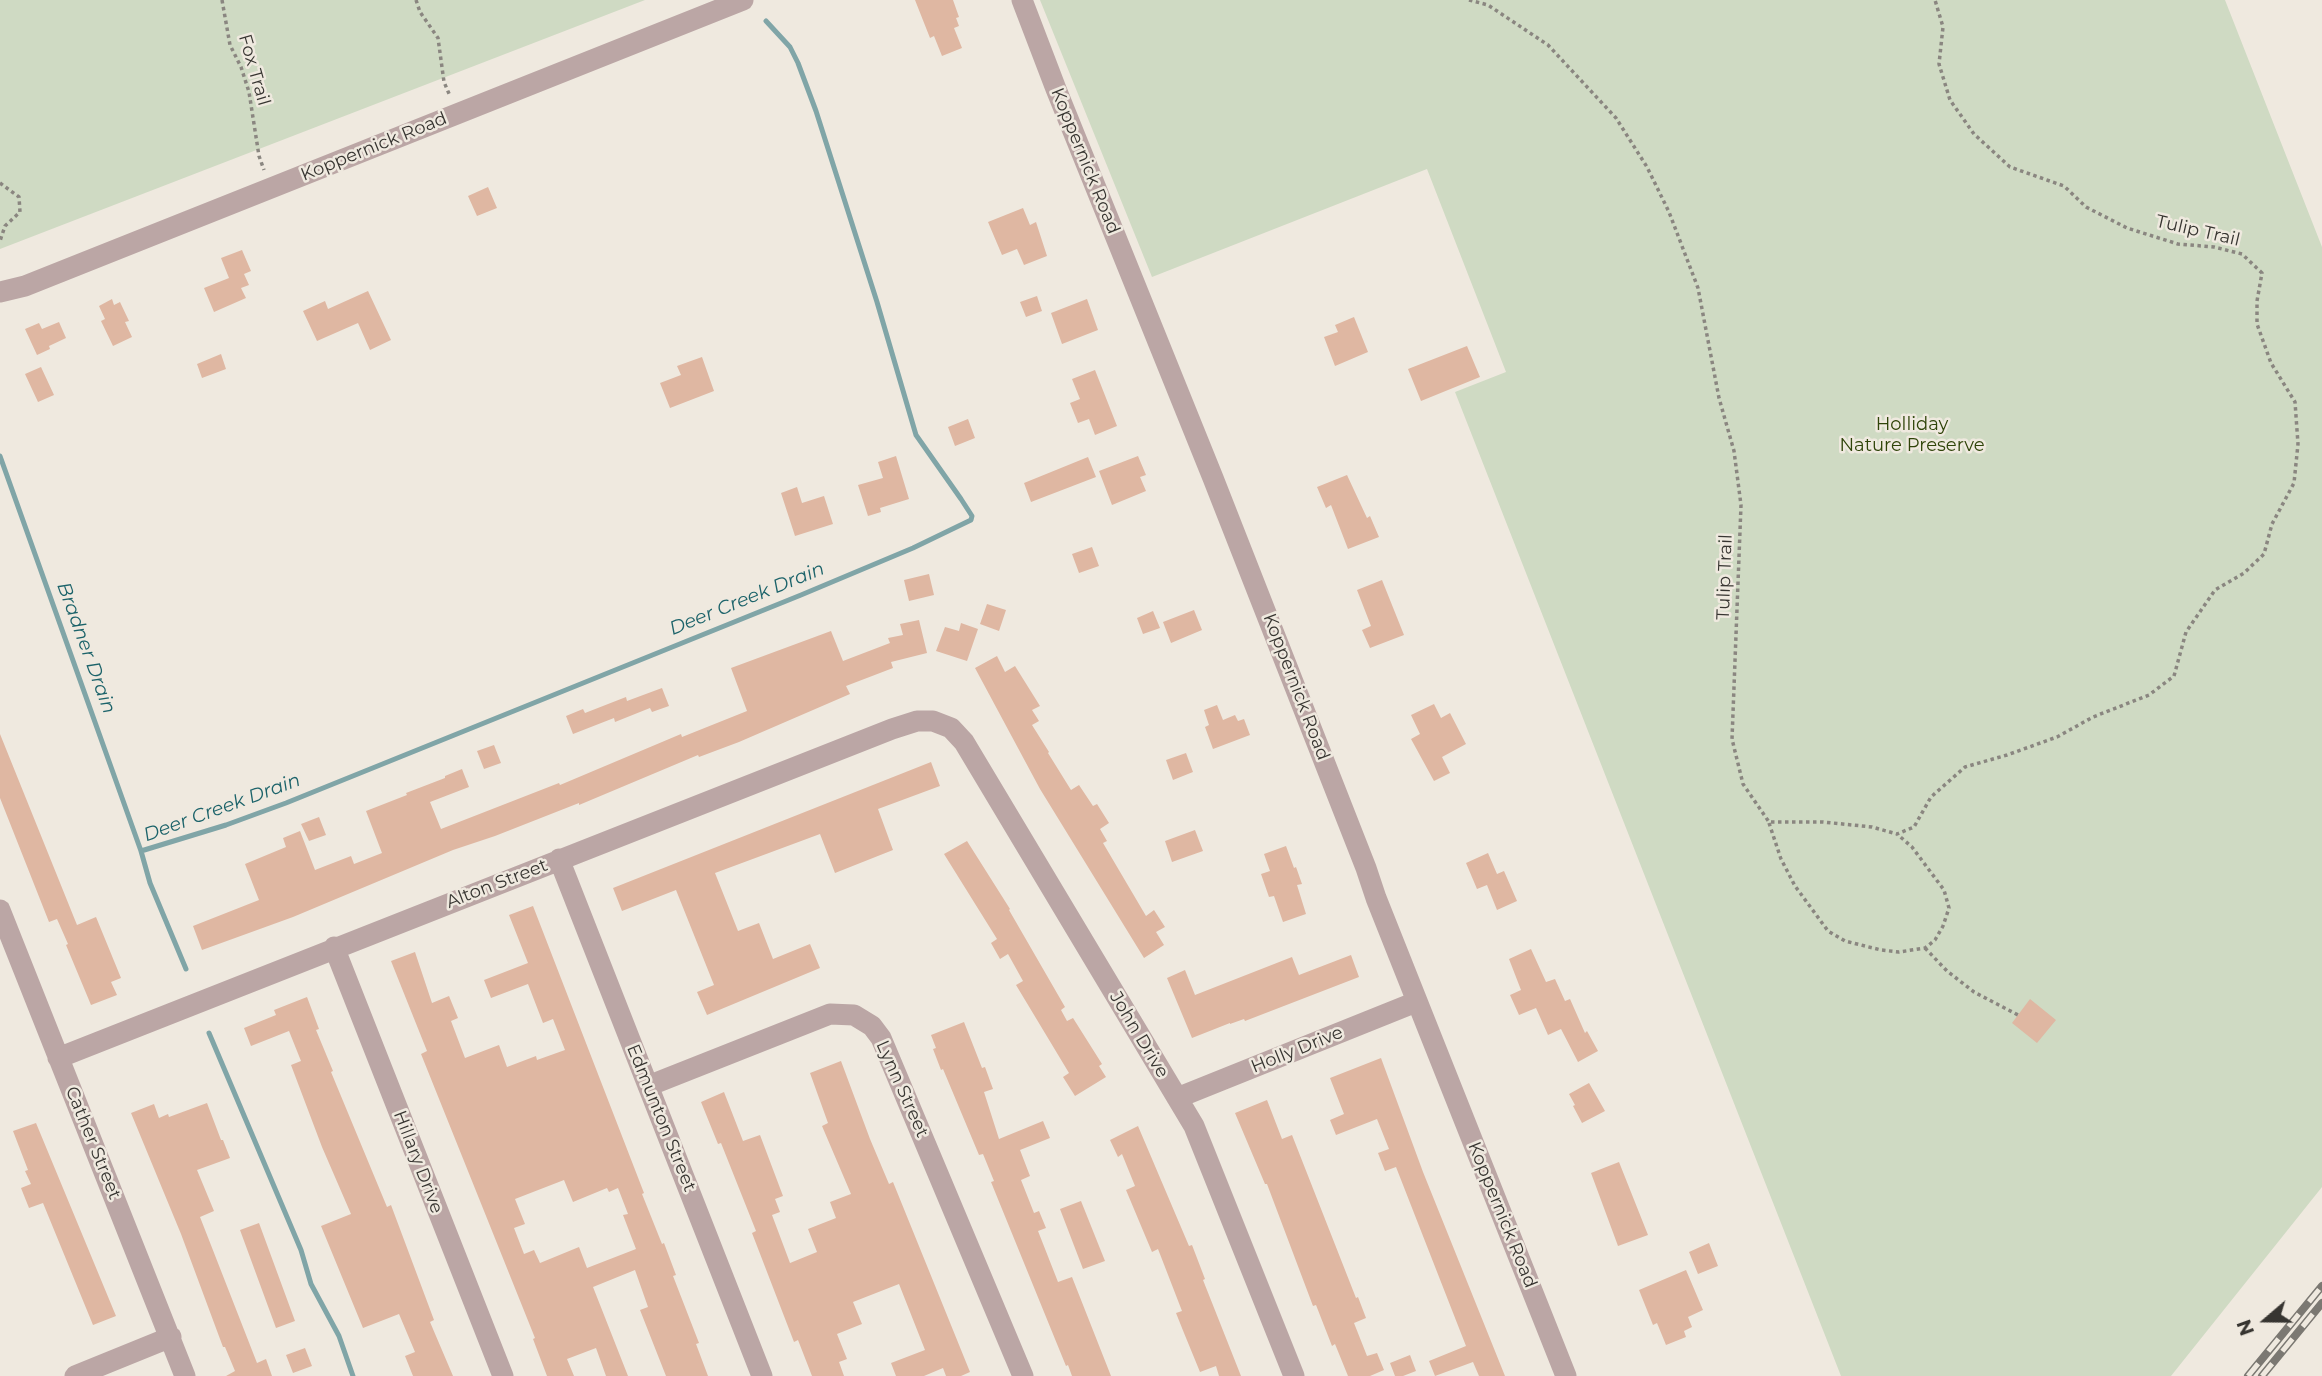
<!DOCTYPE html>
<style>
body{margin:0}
#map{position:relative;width:2322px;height:1376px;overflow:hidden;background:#efe9df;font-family:Montserrat,sans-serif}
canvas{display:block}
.north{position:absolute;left:2231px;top:1285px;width:70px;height:70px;-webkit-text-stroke:5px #efe9df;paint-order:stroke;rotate:250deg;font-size:19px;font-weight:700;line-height:28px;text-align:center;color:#373531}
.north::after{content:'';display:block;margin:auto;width:24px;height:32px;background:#373531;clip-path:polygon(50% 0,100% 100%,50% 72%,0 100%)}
</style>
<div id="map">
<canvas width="2322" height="1376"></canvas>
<div class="north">N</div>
</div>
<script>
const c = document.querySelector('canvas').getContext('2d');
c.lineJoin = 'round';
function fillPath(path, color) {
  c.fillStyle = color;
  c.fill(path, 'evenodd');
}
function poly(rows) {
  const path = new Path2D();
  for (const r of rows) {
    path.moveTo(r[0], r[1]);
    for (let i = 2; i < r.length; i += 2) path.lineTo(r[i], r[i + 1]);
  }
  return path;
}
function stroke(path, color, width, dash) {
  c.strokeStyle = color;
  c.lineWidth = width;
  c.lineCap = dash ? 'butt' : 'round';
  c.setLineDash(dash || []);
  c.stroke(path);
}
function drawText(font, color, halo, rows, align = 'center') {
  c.font = font + ' Montserrat,sans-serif';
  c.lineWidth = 5;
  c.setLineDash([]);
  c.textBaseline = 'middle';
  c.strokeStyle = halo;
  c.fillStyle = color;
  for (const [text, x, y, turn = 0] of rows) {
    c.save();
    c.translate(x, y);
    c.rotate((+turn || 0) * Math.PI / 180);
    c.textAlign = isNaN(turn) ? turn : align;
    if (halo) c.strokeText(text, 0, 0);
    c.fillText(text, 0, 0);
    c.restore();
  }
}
const green = poly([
 [0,0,645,0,0,249],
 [1040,0,2225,0,2322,247,2322,1187,2171,1376,1841,1376,1455,392,1506,372,1427,169,1152,277]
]);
const stream = poly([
 [0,456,141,851,150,883,186,969],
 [141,851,226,825,286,803,801,595,913,548,971,520,972,516,961,499,916,435,877,302,816,111,798,63,790,47,766,21],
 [209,1033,301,1250,311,1284,339,1336,353,1376]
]);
const building = poly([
 [915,0,953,0,959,17,956,18,959,26,954,28,962,48,942,56,934,36,930,38],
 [488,187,497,208,477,216,468,196],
 [1023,208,1030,225,1036,222,1047,256,1024,265,1017,249,1002,255,988,222],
 [242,250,251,271,244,274,249,285,241,288,246,298,214,312,204,288,229,278,221,258],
 [368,291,391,340,370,350,358,323,317,341,303,311,325,301,328,309],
 [1037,296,1042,311,1026,317,1020,302],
 [112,299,114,305,120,302,129,321,125,322,132,337,113,346,101,321,105,319,99,306],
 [1087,299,1098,330,1062,344,1051,313],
 [1354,317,1368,352,1335,366,1324,337,1338,332,1335,325],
 [59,322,66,338,49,346,50,349,37,355,25,329,39,323,42,329],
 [1467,346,1480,377,1421,401,1408,369],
 [221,354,226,369,202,378,197,364],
 [702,357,714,391,670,408,660,383,681,375,677,366],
 [41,367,54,395,38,402,25,374],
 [1095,370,1117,426,1095,435,1089,419,1078,423,1070,403,1080,399,1072,379],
 [968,419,975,438,955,446,948,427],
 [896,456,909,499,880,508,881,512,868,516,858,485,883,478,878,462],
 [1138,456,1146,475,1140,477,1146,491,1112,505,1099,471],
 [1088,457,1096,477,1031,502,1024,483],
 [1347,475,1367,518,1370,516,1379,537,1348,549,1331,505,1326,508,1317,487],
 [797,487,802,503,824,496,833,524,795,536,781,493],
 [1092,547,1099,566,1079,573,1072,554],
 [929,574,934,595,909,601,904,580],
 [1382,580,1404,635,1370,648,1362,630,1371,626,1357,590],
 [987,604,1006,610,999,631,980,624],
 [1194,610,1202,630,1171,643,1163,622],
 [1153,611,1160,628,1143,634,1137,618],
 [919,620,927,653,891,662,893,668,846,686,850,694,739,742,699,757,698,755,579,805,579,803,495,836,453,850,293,917,202,950,193,926,259,900,245,864,286,847,283,838,300,831,315,870,351,856,354,864,382,853,366,811,407,795,406,793,445,778,445,776,462,769,469,787,430,802,441,829,559,783,560,785,681,734,682,737,747,711,731,668,831,631,843,661,890,643,888,638,903,635,900,624],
 [961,623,978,629,967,661,936,651,945,627,959,631],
 [997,656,1005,672,1015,666,1040,706,1032,710,1039,721,1032,725,1049,752,1048,753,1071,790,1079,785,1093,806,1097,804,1109,823,1100,829,1107,841,1103,843,1146,916,1154,910,1165,927,1156,932,1164,945,1144,958,1040,789,975,668],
 [662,688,669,706,652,712,650,708,615,722,614,718,573,734,566,716,583,709,585,713,626,697,627,701],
 [1434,704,1441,718,1450,713,1466,744,1442,757,1450,773,1434,781,1411,739,1420,734,1411,715],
 [1217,705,1223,720,1235,715,1238,721,1244,719,1250,735,1213,749,1205,727,1209,725,1204,710],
 [0,734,77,925,96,917,121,978,111,982,117,995,91,1005,66,945,68,944,57,919,49,922,0,798],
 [494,745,501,763,484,769,477,751],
 [1186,753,1193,772,1173,780,1166,760],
 [931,762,940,786,878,809,893,850,835,873,820,834,715,873,738,931,759,923,773,959,810,944,820,968,707,1015,697,992,714,985,676,890,622,911,613,888],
 [319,817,326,835,309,841,301,824],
 [1195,830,1203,851,1172,862,1165,841],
 [967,841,1010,909,1009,910,1065,1007,1061,1010,1067,1021,1073,1018,1102,1064,1099,1066,1106,1077,1075,1096,1063,1077,1069,1073,1016,985,1023,981,1008,954,1000,959,991,943,997,939,944,854],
 [1286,846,1294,868,1296,867,1302,884,1297,885,1306,914,1283,922,1274,896,1269,897,1261,874,1270,871,1264,854],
 [1488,853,1497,874,1504,871,1517,901,1497,910,1487,885,1477,889,1466,863],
 [533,906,644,1193,642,1194,662,1244,664,1243,676,1275,673,1276,699,1343,696,1344,708,1376,666,1376,640,1310,648,1307,635,1270,593,1287,628,1376,606,1376,596,1348,567,1359,574,1376,547,1376,533,1339,535,1338,421,1054,427,1051,391,961,415,952,432,1003,449,996,458,1018,451,1021,465,1058,499,1045,507,1067,536,1056,537,1060,565,1050,553,1019,543,1023,528,984,491,998,484,980,528,963,509,915],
 [564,1180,573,1202,607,1188,609,1192,618,1188,628,1214,623,1215,636,1249,587,1268,579,1247,540,1263,534,1250,524,1254,514,1228,525,1224,515,1199],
 [1531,949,1546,982,1555,979,1565,1001,1570,999,1585,1033,1587,1031,1598,1051,1578,1062,1561,1029,1548,1035,1536,1008,1519,1015,1510,995,1521,990,1509,959],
 [1351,955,1359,977,1245,1021,1244,1019,1230,1024,1230,1023,1192,1038,1167,978,1185,970,1195,995,1292,957,1299,975],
 [307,997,319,1029,316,1030,333,1071,331,1072,387,1207,391,1205,434,1320,430,1322,453,1376,413,1376,405,1356,415,1352,399,1314,363,1328,321,1226,351,1214,322,1147,291,1065,301,1061,289,1031,251,1046,244,1028,276,1015,274,1010],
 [2030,999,2056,1020,2037,1043,2012,1023],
 [964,1022,982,1068,985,1067,993,1089,984,1092,999,1139,1043,1121,1050,1138,1020,1150,1030,1176,1021,1180,1034,1213,1039,1211,1046,1228,1038,1231,1058,1282,1072,1277,1111,1376,1072,1376,1068,1365,1066,1366,991,1182,994,1181,983,1154,979,1155,943,1069,941,1070,933,1049,936,1048,931,1035],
 [1381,1058,1423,1172,1505,1376,1479,1376,1473,1362,1435,1376,1429,1361,1466,1346,1396,1167,1385,1171,1378,1153,1389,1149,1377,1119,1336,1135,1330,1120,1344,1114,1330,1078],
 [841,1061,870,1139,889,1184,893,1182,970,1372,961,1376,946,1376,943,1368,924,1376,896,1376,891,1363,925,1350,899,1284,853,1302,862,1324,837,1334,847,1359,839,1362,844,1376,812,1376,798,1340,794,1342,752,1233,756,1231,721,1143,718,1144,701,1102,724,1092,743,1141,760,1135,783,1196,775,1199,780,1212,772,1215,790,1263,817,1252,808,1229,836,1218,830,1202,851,1194,822,1126,828,1123,810,1073],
 [1589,1083,1605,1111,1582,1123,1573,1106,1575,1105,1569,1094],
 [1267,1100,1282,1139,1292,1135,1356,1298,1358,1297,1366,1318,1354,1323,1367,1356,1377,1353,1384,1370,1370,1376,1348,1376,1335,1344,1332,1346,1316,1305,1313,1306,1267,1184,1265,1184,1235,1113],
 [207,1103,221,1140,223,1140,230,1158,197,1170,214,1211,200,1217,257,1363,266,1359,272,1376,226,1376,235,1371,225,1347,223,1347,181,1234,131,1113,154,1104,159,1118,168,1114,169,1117],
 [36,1123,116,1316,93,1325,43,1203,29,1208,21,1188,31,1184,25,1171,28,1170,13,1131],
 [1138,1126,1189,1246,1192,1245,1205,1279,1203,1280,1241,1376,1219,1376,1216,1366,1200,1372,1184,1333,1176,1313,1182,1311,1158,1249,1152,1252,1126,1190,1135,1186,1122,1154,1118,1157,1110,1140],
 [1619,1162,1648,1235,1618,1246,1591,1173],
 [1081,1201,1105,1261,1083,1269,1060,1209],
 [259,1223,295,1321,276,1328,240,1230],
 [1709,1243,1718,1266,1698,1274,1689,1252],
 [1686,1270,1703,1310,1688,1317,1692,1327,1684,1331,1686,1337,1666,1345,1657,1323,1653,1325,1639,1290],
 [305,1348,312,1366,293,1373,286,1355],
 [1410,1355,1416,1371,1403,1376,1395,1376,1390,1363]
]);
const path = poly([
 [222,0,230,45,241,67,249,92,259,156,264,170],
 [416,0,420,12,438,38,444,82,450,96],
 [1469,0,1488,5,1548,45,1616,118,1647,167,1669,212,1698,288,1719,398,1734,451,1741,505,1732,739,1743,784,1769,822,1823,822,1872,827,1897,834,1914,827,1931,797,1965,767,2007,755,2057,737,2093,717,2149,695,2174,676,2186,632,2215,590,2244,573,2264,554,2272,524,2294,483,2298,444,2295,402,2271,363,2257,324,2257,301,2262,273,2242,254,2214,247,2178,244,2127,228,2086,207,2064,186,2010,167,1974,134,1950,100,1939,64,1943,27,1935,0],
 [0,183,19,197,20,212,5,226,0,241],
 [1769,823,1781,859,1795,886,1828,931,1845,941,1881,950,1899,952,1925,948,1935,940,1943,926,1949,908,1944,890,1912,847,1897,834],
 [1925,948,1947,971,1974,992,2018,1015]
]);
const minor = poly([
 [1022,0,1056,89,1213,478,1366,868,1376,898,1566,1376],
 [0,292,25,286,743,0],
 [559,859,762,1376],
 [0,910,185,1376],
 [334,947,503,1376],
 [58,1058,892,729,917,721,933,721,951,728,964,742,1194,1126,1294,1376],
 [648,1086,830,1014,854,1015,872,1026,881,1038,1023,1376],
 [1177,1098,1416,1002],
 [75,1376,171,1337]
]);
const rail = poly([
 [2248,1376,2322,1286],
 [2262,1376,2322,1303]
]);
const streetNames = [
 ["Fox Trail",254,70,74],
 ["Koppernick Road",374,147,-22],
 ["Koppernick Road",1085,161,68],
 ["Tulip Trail",2198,231,13],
 ["Tulip Trail",1725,577,-88],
 ["Koppernick Road",1296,687,69],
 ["Alton Street",497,884,-21],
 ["John Drive",1139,1035,59],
 ["Holly Drive",1297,1050,-22],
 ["Lynn Street",902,1089,66],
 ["Edmunton Street",661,1118,68],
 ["Cather Street",93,1143,68],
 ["Hillary Drive",418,1162,69],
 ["Koppernick Road",1502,1215,68]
];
const parkNames = [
 ["Holliday",1912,425],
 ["Nature Preserve",1912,446]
];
const waterNames = [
 ["Deer Creek Drain",747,599,-22],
 ["Bradner Drain",86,648,70],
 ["Deer Creek Drain",222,808,-20]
];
fillPath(green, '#cfdac3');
stroke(stream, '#80a5a7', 5);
fillPath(building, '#dfb7a2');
stroke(path, '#8a8680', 3.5, [3.5, 3.5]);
stroke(minor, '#bba6a5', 21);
stroke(rail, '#7b7872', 8);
stroke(rail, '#efe9df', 5, [16]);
drawText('18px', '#373531', '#efe9df', streetNames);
drawText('18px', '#2f4409', '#efe9df', parkNames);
drawText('italic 19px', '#1c636a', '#efe9df', waterNames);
</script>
